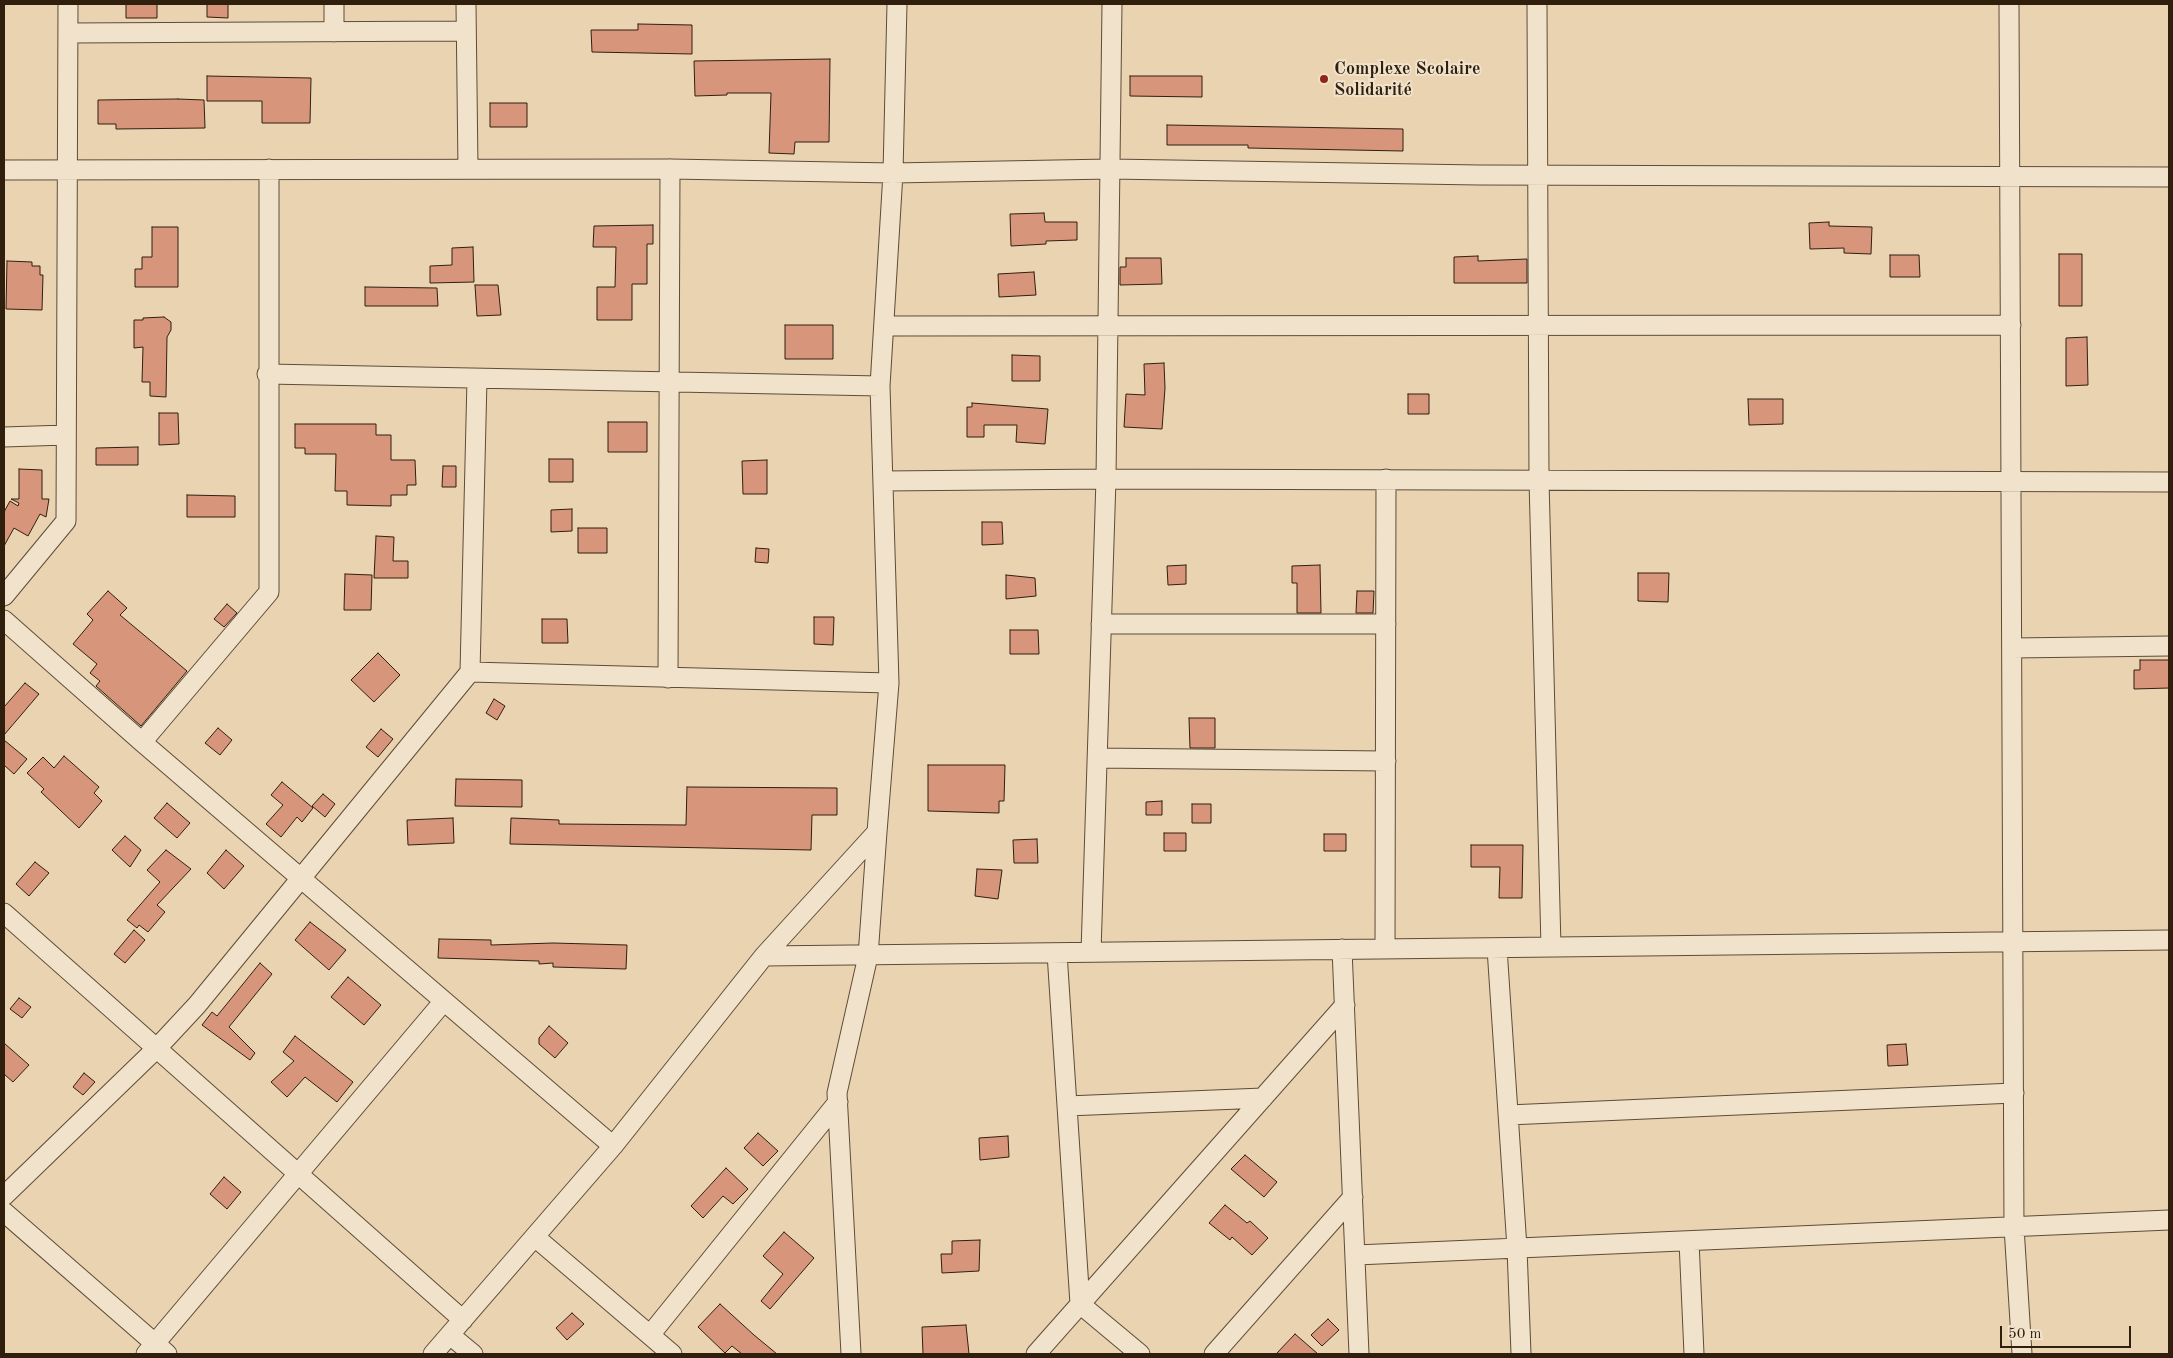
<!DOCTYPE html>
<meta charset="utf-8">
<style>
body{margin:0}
#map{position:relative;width:2173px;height:1358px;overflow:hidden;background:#e9d3b1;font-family:"Old Standard TT",serif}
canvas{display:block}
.frame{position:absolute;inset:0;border:5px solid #311f0e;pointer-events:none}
.scale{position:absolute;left:2000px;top:1326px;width:131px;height:22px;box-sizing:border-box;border:2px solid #311f0e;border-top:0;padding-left:6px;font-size:15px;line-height:18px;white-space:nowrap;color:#311f0e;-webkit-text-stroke:4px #f1e2cc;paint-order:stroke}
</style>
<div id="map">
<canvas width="2173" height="1358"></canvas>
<div class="frame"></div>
<div class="scale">50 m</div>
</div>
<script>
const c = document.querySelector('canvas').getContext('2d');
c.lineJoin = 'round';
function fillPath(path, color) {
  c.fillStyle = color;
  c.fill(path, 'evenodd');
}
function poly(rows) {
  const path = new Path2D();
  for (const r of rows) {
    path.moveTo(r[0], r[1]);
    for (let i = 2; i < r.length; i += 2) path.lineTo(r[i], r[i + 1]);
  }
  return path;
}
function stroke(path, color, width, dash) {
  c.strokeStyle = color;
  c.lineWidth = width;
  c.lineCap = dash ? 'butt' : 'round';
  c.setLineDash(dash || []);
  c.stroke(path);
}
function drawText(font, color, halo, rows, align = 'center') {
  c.font = font + ' "Old Standard TT",serif';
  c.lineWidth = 4;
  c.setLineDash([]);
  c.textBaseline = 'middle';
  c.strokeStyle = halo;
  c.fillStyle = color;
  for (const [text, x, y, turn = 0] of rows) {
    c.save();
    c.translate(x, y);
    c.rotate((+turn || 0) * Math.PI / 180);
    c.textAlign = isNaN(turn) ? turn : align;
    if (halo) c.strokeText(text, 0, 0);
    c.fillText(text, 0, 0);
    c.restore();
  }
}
const building = poly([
 [126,4,157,4,157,18,126,18,126,4],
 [207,4,228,4,228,18,207,17,207,4],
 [638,24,692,25,692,54,592,52,591,30,638,30,638,24],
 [830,59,829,142,795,142,794,154,769,153,771,93,727,93,727,95,695,96,694,61,830,59],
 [207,76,311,78,310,123,262,123,262,101,207,101,207,76],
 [1130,76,1202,76,1202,97,1130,96,1130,76],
 [178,99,204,100,205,128,116,129,116,124,98,124,98,100,178,99],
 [490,103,527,103,527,127,490,127,490,103],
 [1167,125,1403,129,1403,151,1248,148,1248,145,1167,145,1167,125],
 [1044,213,1045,222,1077,222,1077,240,1046,241,1046,244,1011,246,1010,214,1044,213],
 [1829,222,1829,226,1872,227,1871,254,1844,253,1844,248,1810,249,1809,223,1829,222],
 [653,225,653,244,647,244,647,284,632,284,632,320,597,320,597,287,615,287,616,247,593,247,594,226,653,225],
 [152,227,178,227,178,287,135,287,135,269,142,269,142,257,152,257,152,227],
 [473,247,474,282,430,283,430,266,452,265,452,248,473,247],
 [2059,254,2082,254,2082,306,2059,306,2059,254],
 [1890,255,1919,255,1920,277,1890,277,1890,255],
 [1478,256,1478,261,1527,259,1527,283,1454,283,1454,257,1478,256],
 [1126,258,1161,258,1162,284,1120,285,1120,267,1126,267,1126,258],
 [7,261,32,262,32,266,40,266,40,275,43,275,42,310,6,309,7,261],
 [1034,272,1036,295,999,297,998,274,1034,272],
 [475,285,498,285,501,315,477,316,475,285],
 [365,287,437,288,438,306,365,306,365,287],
 [164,317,171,322,171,330,167,337,166,397,150,396,150,382,142,382,143,347,134,348,134,320,143,320,143,318,164,317],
 [785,325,833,325,833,359,785,359,785,325],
 [2087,337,2088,385,2066,386,2066,338,2087,337],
 [1012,355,1040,356,1040,381,1012,381,1012,355],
 [1164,363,1165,388,1162,429,1124,427,1126,394,1145,395,1144,364,1164,363],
 [1408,394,1429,394,1429,414,1408,414,1408,394],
 [1748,399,1783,399,1783,424,1749,425,1748,399],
 [972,403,1048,409,1045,444,1016,442,1017,425,984,425,984,437,967,437,967,407,972,407,972,403],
 [159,413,178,413,179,444,159,445,159,413],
 [608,422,647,422,647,452,608,452,608,422],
 [295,424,376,424,376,435,391,435,391,460,415,460,416,485,407,485,407,495,391,495,391,506,347,505,347,491,335,491,336,454,305,454,305,448,295,448,295,424],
 [138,447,138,465,96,465,96,448,138,447],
 [549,459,573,459,573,482,549,482,549,459],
 [767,460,767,494,743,494,742,461,767,460],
 [443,466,456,466,456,487,442,487,443,466],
 [19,469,42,470,42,499,49,499,46,517,40,514,28,536,14,528,4,546,4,512,10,501,18,506,19,503,11,499,19,499,19,469],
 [187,495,235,496,235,517,187,517,187,495],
 [572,509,572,531,551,532,551,510,572,509],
 [982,522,1002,522,1003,544,982,545,982,522],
 [578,528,607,528,607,553,578,553,578,528],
 [376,536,394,537,393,561,408,561,408,578,374,578,376,536],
 [756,548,769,549,768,563,755,562,756,548],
 [1186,565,1186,584,1168,585,1167,566,1186,565],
 [1320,565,1321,613,1297,613,1297,583,1292,583,1292,566,1320,565],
 [1638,573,1669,573,1668,602,1638,601,1638,573],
 [345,574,372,575,371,610,344,610,345,574],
 [1006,575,1035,578,1036,596,1006,599,1006,575],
 [108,591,127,608,120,615,187,671,141,726,96,686,100,681,90,673,97,664,73,644,93,620,87,614,108,591],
 [1357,591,1374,591,1373,613,1356,613,1357,591],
 [227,604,237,613,224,627,214,619,227,604],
 [814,617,834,617,833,645,814,644,814,617],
 [542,619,567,619,568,643,542,643,542,619],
 [1010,630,1038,630,1039,654,1010,654,1010,630],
 [378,653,400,675,374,702,351,680,378,653],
 [2140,660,2169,660,2169,688,2134,689,2134,670,2140,670,2140,660],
 [25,683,39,694,4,735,4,707,25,683],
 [494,699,505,706,497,720,486,713,494,699],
 [1189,718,1215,718,1215,748,1190,748,1189,718],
 [218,728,232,740,220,755,205,743,218,728],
 [381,729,393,739,378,757,366,747,381,729],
 [4,740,27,759,14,774,4,765,4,740],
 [64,756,99,787,94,793,102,801,79,828,41,792,44,789,27,773,43,757,54,768,64,756],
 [928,765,1005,765,1004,801,999,801,999,813,928,811,928,765],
 [456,779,522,780,522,807,455,806,456,779],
 [282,782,313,808,302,822,297,817,281,837,266,824,283,805,271,795,282,782],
 [687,787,837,788,837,815,812,815,811,850,510,844,511,818,559,820,559,824,686,825,687,787],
 [323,794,335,804,325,817,312,806,323,794],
 [1162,801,1162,815,1146,815,1146,802,1162,801],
 [167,803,190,823,177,838,154,818,167,803],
 [1192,804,1211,804,1211,823,1192,823,1192,804],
 [453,818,454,843,408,845,407,820,453,818],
 [1164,833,1186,833,1186,851,1164,851,1164,833],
 [1324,834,1346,834,1346,851,1324,851,1324,834],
 [125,836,141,850,130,867,112,850,125,836],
 [1037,839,1038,863,1014,863,1013,840,1037,839],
 [1471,845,1523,845,1522,898,1499,898,1500,867,1471,867,1471,845],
 [166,850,191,869,157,905,165,912,148,932,139,925,137,928,127,920,160,882,147,870,166,850],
 [226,850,244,866,224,889,207,873,226,850],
 [35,862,49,873,29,896,16,884,35,862],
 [977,869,1002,870,998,899,975,896,977,869],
 [310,922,346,950,329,970,295,940,310,922],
 [134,930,145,940,125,963,114,954,134,930],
 [439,939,491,940,491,945,553,943,627,945,626,969,553,967,553,963,539,964,539,961,438,958,439,939],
 [260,963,272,974,229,1027,255,1053,250,1060,202,1025,212,1012,217,1016,260,963],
 [348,977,381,1005,364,1025,331,997,348,977],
 [19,998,31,1007,22,1018,10,1009,19,998],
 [549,1026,568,1043,555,1058,539,1044,539,1038,549,1026],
 [295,1036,353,1082,337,1102,305,1077,287,1097,271,1082,294,1061,283,1052,295,1036],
 [4,1043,29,1065,13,1082,4,1074,4,1043],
 [1906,1044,1908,1065,1888,1066,1887,1045,1906,1044],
 [84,1073,95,1082,83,1095,73,1087,84,1073],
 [758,1133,778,1151,763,1166,744,1148,758,1133],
 [1008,1136,1009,1157,980,1160,979,1138,1008,1136],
 [1245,1155,1277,1182,1264,1197,1231,1169,1245,1155],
 [726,1168,748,1189,733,1204,723,1196,703,1218,691,1206,726,1168],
 [224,1177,241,1192,227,1209,210,1194,224,1177],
 [1225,1205,1247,1223,1250,1221,1268,1238,1252,1255,1232,1237,1230,1240,1209,1223,1225,1205],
 [784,1232,814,1258,770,1309,761,1301,783,1274,763,1256,784,1232],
 [980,1240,979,1271,942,1273,941,1254,952,1254,952,1241,980,1240],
 [720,1304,754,1335,777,1354,742,1354,732,1346,725,1353,698,1327,720,1304],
 [572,1313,584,1324,567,1340,556,1328,572,1313],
 [1328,1319,1339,1330,1322,1346,1311,1335,1328,1319],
 [966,1325,969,1354,923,1354,922,1327,966,1325],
 [1295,1334,1318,1354,1276,1354,1295,1334]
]);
const minor = poly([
 [466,4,468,169],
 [1537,4,1539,480,1551,947],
 [2009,4,2014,1227,2022,1354],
 [334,32,334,4],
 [68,33,466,31],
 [4,170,670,169,893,173,1110,169,1479,175,2169,177],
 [884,326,2011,325],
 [267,374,880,386],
 [4,437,66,435],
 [883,481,1106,479,2169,482],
 [4,596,66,521,68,4],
 [4,620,142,742,613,1146],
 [1101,624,1386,624],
 [2012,648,2169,646],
 [470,672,889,683],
 [668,678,670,169],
 [142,742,269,592,269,169],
 [1097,758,1386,761],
 [4,913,463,1320],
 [1497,948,1517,1248,1521,1354],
 [1342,949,1359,1354],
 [1385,949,1386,479],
 [1091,952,1106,479,1112,4],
 [1057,953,1080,1304,1140,1354],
 [764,956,2169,940],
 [1067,1106,1263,1098],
 [1508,1115,2014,1093],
 [4,1196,157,1048,197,1005,470,672,477,379],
 [4,1212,167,1354],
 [535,1237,672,1354],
 [1689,1241,1694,1354],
 [1356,1255,2169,1220],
 [450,1335,473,1354],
 [650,1335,838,1102],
 [146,1354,444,1001],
 [433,1354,613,1146,764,956,877,832,889,683,880,386,893,173,897,4],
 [851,1354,837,1093,868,956,877,832],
 [1036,1354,1345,1005],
 [1214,1354,1353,1197]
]);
const markers = [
 [1324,79,5,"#8f2418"]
];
const poiNames = [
 ["Complexe Scolaire",1334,69],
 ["Solidarité",1334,90]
];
fillPath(building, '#d7957c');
stroke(building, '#311f0e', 1);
stroke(minor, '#5f4c37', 21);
stroke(minor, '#f1e2cc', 19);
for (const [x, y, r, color] of markers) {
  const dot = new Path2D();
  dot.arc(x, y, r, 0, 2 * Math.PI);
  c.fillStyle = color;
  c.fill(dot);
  stroke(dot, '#f1e2cc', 2);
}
drawText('bold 18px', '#311f0e', '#f1e2cc', poiNames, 'left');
</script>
